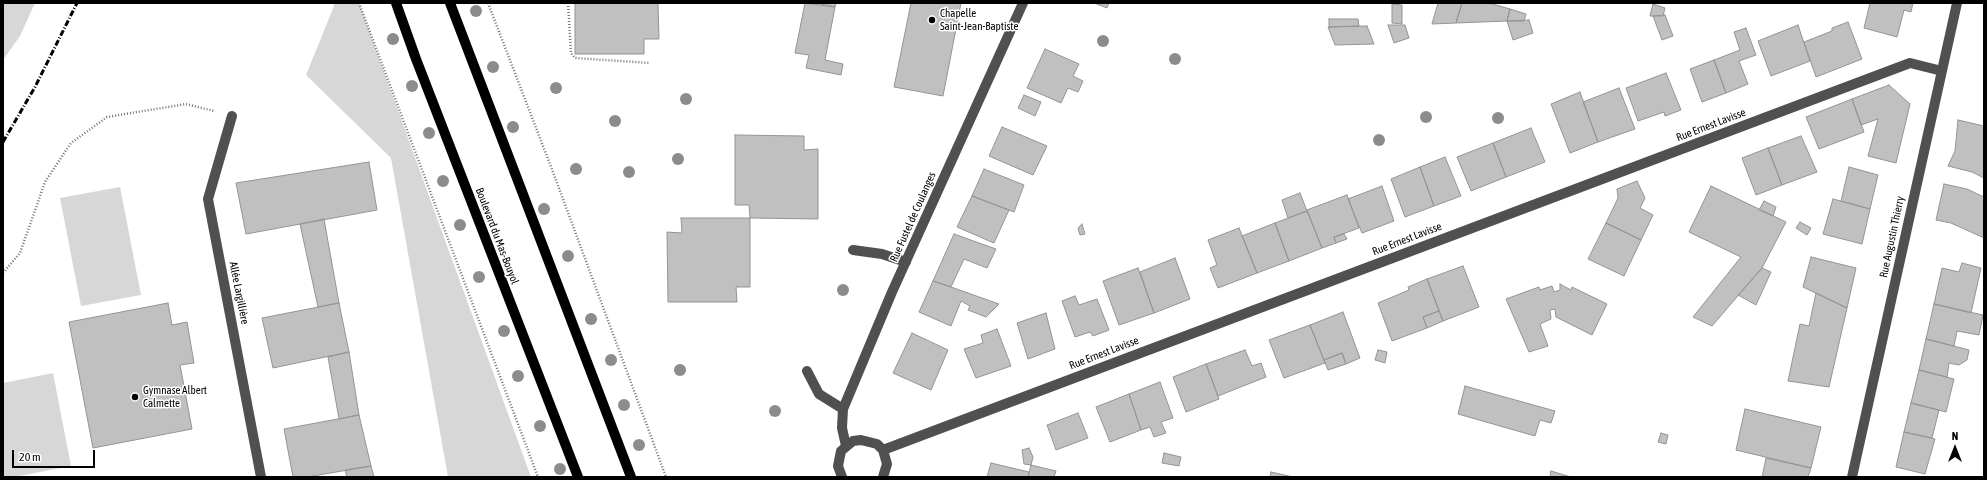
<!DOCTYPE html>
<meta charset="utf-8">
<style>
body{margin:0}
#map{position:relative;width:1987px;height:480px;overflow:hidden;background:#fff;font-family:"Asap Condensed",sans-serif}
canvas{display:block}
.frame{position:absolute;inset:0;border:4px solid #000;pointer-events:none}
.north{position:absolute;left:1935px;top:428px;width:40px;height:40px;-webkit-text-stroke:3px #fff;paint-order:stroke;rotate:0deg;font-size:11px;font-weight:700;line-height:16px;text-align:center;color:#000}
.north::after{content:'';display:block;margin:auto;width:14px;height:18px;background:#000;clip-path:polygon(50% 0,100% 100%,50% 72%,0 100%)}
.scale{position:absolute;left:12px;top:450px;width:83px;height:18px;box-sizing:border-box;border:2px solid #000;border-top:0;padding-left:5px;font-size:12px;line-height:14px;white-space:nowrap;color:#000;-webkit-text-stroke:3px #fff;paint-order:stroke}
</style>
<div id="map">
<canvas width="1987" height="480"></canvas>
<div class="frame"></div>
<div class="north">N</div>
<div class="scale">20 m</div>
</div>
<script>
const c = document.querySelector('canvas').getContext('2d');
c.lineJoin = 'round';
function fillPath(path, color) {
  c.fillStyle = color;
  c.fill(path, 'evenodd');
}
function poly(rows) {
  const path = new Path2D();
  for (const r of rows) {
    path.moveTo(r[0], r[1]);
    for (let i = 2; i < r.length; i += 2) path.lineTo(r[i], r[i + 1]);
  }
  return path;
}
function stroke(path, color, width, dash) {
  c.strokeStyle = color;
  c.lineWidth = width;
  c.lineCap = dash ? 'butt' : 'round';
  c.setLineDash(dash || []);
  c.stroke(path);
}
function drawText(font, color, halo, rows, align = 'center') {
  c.font = font + ' "Asap Condensed",sans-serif';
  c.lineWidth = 3;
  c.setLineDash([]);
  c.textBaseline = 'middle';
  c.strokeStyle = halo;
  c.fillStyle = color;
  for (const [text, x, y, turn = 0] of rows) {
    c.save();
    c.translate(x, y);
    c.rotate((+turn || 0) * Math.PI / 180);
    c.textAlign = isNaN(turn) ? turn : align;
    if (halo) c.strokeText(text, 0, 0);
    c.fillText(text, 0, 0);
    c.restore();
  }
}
const green = poly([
 [3,3,35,3,20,36,3,60],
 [333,3,359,3,531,477,448,477,391,158,306,75,334,6],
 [120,187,141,295,81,306,60,198],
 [53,373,71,466,14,477,3,477,3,383]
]);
const building = poly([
 [575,3,658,3,659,39,644,39,644,54,575,54,575,3],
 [805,3,835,7,825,60,843,64,841,75,806,68,809,55,795,53,805,3],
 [816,3,836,3,835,7,816,3],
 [911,3,961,3,943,96,894,87,911,3],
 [1094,3,1109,3,1107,8,1094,3],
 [1438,3,1462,3,1456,23,1432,24,1438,3],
 [1462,3,1489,3,1510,9,1507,21,1456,23,1462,3],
 [1870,3,1913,3,1911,12,1904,10,1897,37,1864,28,1870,3],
 [1392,4,1402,5,1402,24,1392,23,1392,4],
 [1653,4,1665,8,1663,16,1650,16,1653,4],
 [1510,9,1526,14,1524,21,1507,21,1510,9],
 [1665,15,1673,36,1662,40,1653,16,1665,15],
 [1329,19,1358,19,1359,26,1329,27,1329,19],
 [1529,20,1533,33,1513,40,1507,21,1529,20],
 [1848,22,1862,59,1816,77,1804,42,1832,31,1832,28,1848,22],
 [1388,25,1405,25,1409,38,1394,43,1388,25],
 [1798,25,1810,61,1771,76,1758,41,1798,25],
 [1367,26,1374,44,1335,45,1328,27,1367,26],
 [1746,28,1756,55,1739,61,1748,84,1726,93,1714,60,1740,50,1734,32,1746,28],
 [1045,49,1079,64,1073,76,1083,81,1078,92,1068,88,1061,103,1027,88,1045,49],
 [1714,60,1726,93,1702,102,1690,69,1714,60],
 [1666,73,1681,110,1665,116,1664,112,1638,121,1626,88,1666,73],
 [1889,85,1910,104,1896,163,1868,156,1878,119,1861,125,1852,99,1889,85],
 [1619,88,1635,129,1598,142,1583,102,1619,88],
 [1580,92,1598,142,1570,153,1551,104,1580,92],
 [1024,95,1041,102,1035,116,1018,108,1024,95],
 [1852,99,1864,132,1819,149,1806,117,1852,99],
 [1958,120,1984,126,1984,178,1972,172,1948,166,1955,151,1958,120],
 [1002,127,1047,146,1033,175,989,156,1002,127],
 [1531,128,1545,162,1506,177,1493,143,1531,128],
 [735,135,804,136,804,150,818,149,818,219,750,218,749,205,735,205,735,135],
 [1801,136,1817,172,1782,185,1768,148,1801,136],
 [1493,143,1506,177,1471,191,1457,157,1493,143],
 [1768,148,1782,185,1756,195,1742,158,1768,148],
 [1445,157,1461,196,1434,206,1420,167,1445,157],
 [369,162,377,210,246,234,236,183,369,162],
 [1420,167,1434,206,1405,217,1391,179,1420,167],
 [1849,167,1878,175,1870,209,1841,201,1849,167],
 [984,169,1024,185,1014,212,972,196,984,169],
 [1637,181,1645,198,1640,208,1653,215,1641,240,1606,223,1618,198,1617,189,1637,181],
 [1944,184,1967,189,1984,197,1984,238,1951,223,1936,220,1944,184],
 [1382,186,1394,221,1362,233,1348,199,1382,186],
 [1711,186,1786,222,1762,268,1712,326,1693,317,1741,257,1689,232,1711,186],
 [1300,193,1307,211,1288,218,1282,200,1300,193],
 [1347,195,1359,228,1334,237,1336,243,1322,248,1307,210,1347,195],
 [972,196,1009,210,994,243,957,227,972,196],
 [1833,199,1870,209,1862,244,1823,234,1833,199],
 [1764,201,1776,207,1773,216,1759,210,1764,201],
 [1307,211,1322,248,1289,261,1275,223,1307,211],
 [681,218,750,218,750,287,736,287,737,302,668,302,667,232,682,233,681,218],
 [324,219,339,303,318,307,300,224,324,219],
 [1800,222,1811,228,1807,235,1796,228,1800,222],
 [1275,223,1289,261,1257,273,1242,236,1275,223],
 [1606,223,1641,240,1624,276,1588,259,1606,223],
 [1082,224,1085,234,1080,235,1078,228,1082,224],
 [1239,228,1257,273,1218,288,1210,268,1217,265,1208,240,1239,228],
 [954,234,996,249,987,268,964,259,951,287,933,281,954,234],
 [1344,234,1347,239,1336,243,1334,237,1344,234],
 [1811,257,1856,268,1847,308,1803,287,1811,257],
 [1175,258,1190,299,1154,313,1140,272,1175,258],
 [1962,263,1981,268,1971,313,1934,304,1942,268,1959,272,1962,263],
 [1463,266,1479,307,1443,321,1427,279,1463,266],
 [1138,268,1154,313,1119,325,1103,281,1138,268],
 [1762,268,1771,272,1756,305,1738,295,1762,268],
 [1427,279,1439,311,1423,317,1427,328,1392,341,1378,303,1409,290,1408,287,1427,279],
 [933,281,951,287,999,304,986,317,968,310,970,306,961,301,951,326,919,312,933,281],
 [1560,284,1571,290,1572,287,1607,304,1592,335,1556,317,1555,309,1550,310,1551,319,1540,324,1548,346,1529,352,1506,299,1539,287,1540,290,1552,286,1554,292,1560,290,1560,284],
 [1816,293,1847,308,1829,387,1788,381,1800,324,1809,326,1816,293],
 [1075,296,1079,305,1097,299,1109,330,1093,336,1090,332,1075,337,1062,301,1075,296],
 [168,303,172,325,187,322,194,363,180,365,192,429,93,448,69,322,168,303],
 [339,303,349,352,273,368,262,318,339,303],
 [1934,304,1983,315,1979,335,1957,331,1954,346,1926,339,1934,304],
 [1439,311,1443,321,1427,328,1423,317,1439,311],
 [1343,312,1360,358,1346,364,1342,353,1324,360,1310,325,1343,312],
 [1046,313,1055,349,1028,359,1017,323,1046,313],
 [1310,325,1325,363,1284,378,1269,340,1310,325],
 [997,329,1011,366,976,378,964,349,983,343,981,335,997,329],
 [912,333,948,350,931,390,893,373,912,333],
 [1926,339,1969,350,1967,360,1959,365,1949,363,1947,377,1919,370,1926,339],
 [1245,350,1252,366,1261,363,1266,377,1218,396,1206,364,1245,350],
 [1378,350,1387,352,1385,363,1375,360,1378,350],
 [349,352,359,415,339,419,328,357,349,352],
 [1342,353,1346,364,1328,370,1324,360,1342,353],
 [1206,364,1219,399,1186,412,1173,377,1206,364],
 [1919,370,1954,379,1946,412,1911,403,1919,370],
 [1160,382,1173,418,1161,422,1166,433,1154,437,1150,427,1141,430,1129,394,1160,382],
 [1465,386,1555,411,1551,423,1540,420,1535,436,1458,414,1465,386],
 [1129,394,1141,430,1110,442,1096,407,1129,394],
 [1911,403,1939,410,1932,438,1904,432,1911,403],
 [1745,409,1821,427,1811,468,1736,450,1745,409],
 [1078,413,1088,438,1056,450,1047,425,1078,413],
 [359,415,371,466,307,477,293,477,284,429,359,415],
 [1904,432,1935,439,1925,474,1896,467,1904,432],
 [1661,433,1668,435,1666,444,1658,442,1661,433],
 [1029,448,1033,457,1031,465,1024,464,1022,450,1029,448],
 [1164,453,1181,457,1179,466,1162,463,1164,453],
 [1766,458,1811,468,1808,477,1762,477,1766,458],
 [991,463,1029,472,1028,477,987,477,991,463],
 [1031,465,1056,471,1054,477,1028,477,1031,465],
 [371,466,374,477,347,477,345,470,371,466],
 [1551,471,1571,477,1550,477,1551,471],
 [1271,472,1293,477,1270,477,1271,472]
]);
const path = poly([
 [359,3,538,477],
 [488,3,553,172,666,477],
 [568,3,571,53,575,58,650,63],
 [3,273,20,253,45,182,71,143,107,117,186,104,214,111]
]);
const minor = poly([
 [232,116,208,199,261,477],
 [853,250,882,254,906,262],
 [807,371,819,394,843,409],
 [846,446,842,428,843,409,892,292,1023,3],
 [883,450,1910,63,1942,71],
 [842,477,838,466,841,451,853,441,861,440,877,444,883,450,887,464,883,477],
 [1852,477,1957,3]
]);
const major = poly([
 [396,3,416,59,578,477],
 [450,3,631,477]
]);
const rail = poly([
 [3,142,35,87,77,3]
]);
const trees = [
 [476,11],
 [393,39],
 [1103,41],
 [1175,59],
 [493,67],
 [412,86],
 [556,88],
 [686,99],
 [1426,117],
 [1498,118],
 [615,121],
 [513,127],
 [429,133],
 [1379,140],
 [678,159],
 [576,169],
 [629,172],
 [443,181],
 [544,209],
 [460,225],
 [568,256],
 [479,277],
 [843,290],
 [591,319],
 [504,331],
 [611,360],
 [680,370],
 [518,376],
 [624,405],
 [775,411],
 [540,426],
 [639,445],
 [560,469]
];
const markers = [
 [932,20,4,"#000"],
 [135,397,4,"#000"]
];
const poiNames = [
 ["Chapelle",940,14],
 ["Saint-Jean-Baptiste",940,27],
 ["Gymnase Albert",143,391],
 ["Calmette",143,404]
];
const streetNames = [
 ["Rue Ernest Lavisse",1711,125,-21],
 ["Rue Fustel de Coulanges",913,217,-66],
 ["Boulevard du Mas-Bouyol",497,236,69],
 ["Rue Augustin Thierry",1892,237,-78],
 ["Rue Ernest Lavisse",1407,239,-21],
 ["Allée Largillière",239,293,79],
 ["Rue Ernest Lavisse",1104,353,-21]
];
fillPath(green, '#d7d7d7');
fillPath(building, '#c0c0c0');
stroke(building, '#949494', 1);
stroke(path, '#727272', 2.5, [1, 2]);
stroke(minor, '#505050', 10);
stroke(major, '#000', 10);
stroke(rail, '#000', 3, [6, 2, 1, 2]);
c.fillStyle = '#8c8c8c';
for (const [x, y] of trees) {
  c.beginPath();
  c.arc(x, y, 6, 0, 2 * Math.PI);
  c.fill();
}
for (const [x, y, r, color] of markers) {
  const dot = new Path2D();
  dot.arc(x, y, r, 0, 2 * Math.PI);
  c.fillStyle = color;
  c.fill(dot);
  stroke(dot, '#fff', 1.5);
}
drawText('11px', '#000', '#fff', poiNames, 'left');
drawText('11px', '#000', '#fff', streetNames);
</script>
